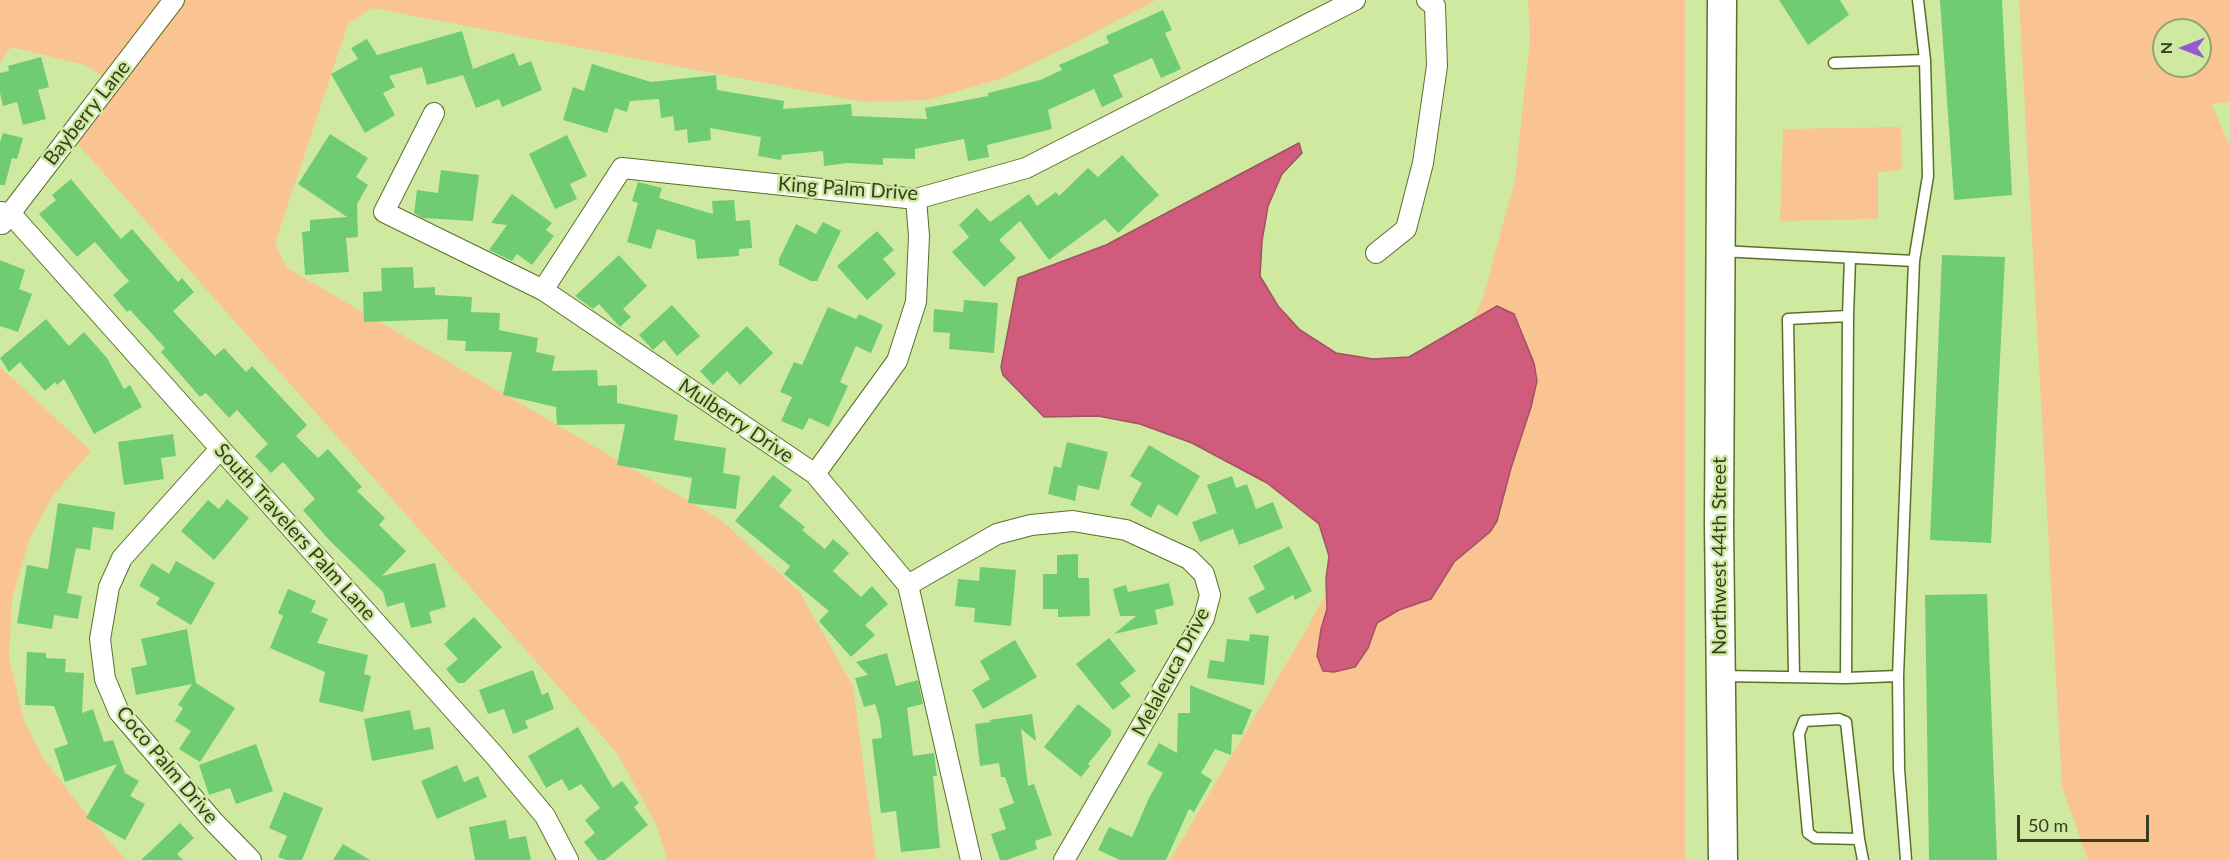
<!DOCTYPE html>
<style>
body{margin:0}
#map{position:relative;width:2230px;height:860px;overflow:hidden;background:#cfeaa0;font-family:Lato,sans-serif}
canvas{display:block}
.north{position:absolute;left:2152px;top:18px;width:60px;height:60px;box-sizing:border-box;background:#cfeaa0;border:2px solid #91a66d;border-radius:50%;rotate:270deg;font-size:16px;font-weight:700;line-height:24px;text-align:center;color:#353f21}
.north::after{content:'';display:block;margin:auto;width:21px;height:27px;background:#955ad1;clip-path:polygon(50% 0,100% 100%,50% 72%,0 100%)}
.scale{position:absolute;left:2017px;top:815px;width:132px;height:27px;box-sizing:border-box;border:3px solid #353f21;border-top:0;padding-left:8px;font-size:18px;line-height:21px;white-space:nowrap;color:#353f21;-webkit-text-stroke:4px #cfeaa0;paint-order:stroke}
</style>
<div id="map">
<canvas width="2230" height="860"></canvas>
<div class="north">N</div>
<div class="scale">50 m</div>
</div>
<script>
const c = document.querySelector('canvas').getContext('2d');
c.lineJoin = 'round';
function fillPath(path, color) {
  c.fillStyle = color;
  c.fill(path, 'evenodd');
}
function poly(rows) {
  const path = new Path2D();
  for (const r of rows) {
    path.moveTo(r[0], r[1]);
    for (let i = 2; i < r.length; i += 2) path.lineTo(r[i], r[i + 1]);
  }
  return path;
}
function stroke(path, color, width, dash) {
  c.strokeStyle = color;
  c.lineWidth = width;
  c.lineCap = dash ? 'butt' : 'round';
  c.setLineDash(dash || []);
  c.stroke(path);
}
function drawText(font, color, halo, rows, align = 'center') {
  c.font = font + ' Lato,sans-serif';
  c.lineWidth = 5;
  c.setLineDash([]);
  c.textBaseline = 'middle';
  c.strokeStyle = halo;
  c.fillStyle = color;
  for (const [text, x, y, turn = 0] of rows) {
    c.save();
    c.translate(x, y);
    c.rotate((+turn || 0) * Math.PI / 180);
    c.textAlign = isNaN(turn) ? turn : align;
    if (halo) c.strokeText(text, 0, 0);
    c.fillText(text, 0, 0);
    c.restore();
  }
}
const green = poly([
 [0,0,1156,0,1071,45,1003,78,928,100,864,102,372,8,348,24,275,243,287,268,721,520,799,591,853,686,876,860,667,860,656,824,617,753,75,141,117,85,85,65,11,47,0,63],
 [1528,0,1685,0,1685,860,1170,860,1309,625,1482,301,1515,180,1530,39],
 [2019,0,2230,0,2230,102,2212,104,2230,147,2230,860,2088,860,2062,787],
 [2164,30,2200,30,2200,66,2164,66],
 [1901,127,1902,170,1878,172,1878,219,1780,221,1783,129],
 [0,367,91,451,54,494,29,540,12,599,9,658,24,720,43,758,83,810,126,860,0,860]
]);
const water = poly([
 [1299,143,1302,153,1282,174,1268,206,1262,241,1260,276,1278,306,1300,330,1336,353,1373,359,1409,357,1497,306,1514,314,1534,363,1537,381,1531,407,1511,468,1497,521,1490,532,1454,562,1431,599,1399,610,1377,623,1368,648,1355,667,1334,672,1323,671,1317,656,1321,629,1327,609,1326,579,1329,556,1319,524,1267,483,1192,443,1140,424,1098,416,1044,417,1003,375,1001,367,1018,278,1106,245,1299,143]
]);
const building = poly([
 [1779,0,1840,0,1849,15,1808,45],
 [1940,0,2002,0,2012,195,1954,200],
 [1163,10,1172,30,1165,33,1181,69,1161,78,1152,58,1113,75,1123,97,1102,107,1094,89,1048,110,1052,129,987,145,989,157,968,161,964,139,915,149,915,159,883,158,883,165,848,163,824,166,823,151,782,155,781,160,758,156,761,137,710,128,711,140,688,143,687,129,675,131,673,116,661,118,659,99,630,101,627,112,615,108,607,133,563,120,573,87,584,91,592,64,651,82,716,75,717,90,784,101,783,109,851,104,852,116,927,119,925,108,988,96,988,93,1040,80,1062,70,1059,65,1109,43,1106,36],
 [462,31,473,69,514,53,519,66,531,61,542,90,502,107,499,99,476,108,463,75,427,85,422,67,389,76,395,87,383,93,395,115,365,133,331,74,358,59,351,48,367,39,377,55],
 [41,57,49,87,38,90,46,119,23,125,17,102,3,106,0,93,0,73,9,71,8,66],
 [3,133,23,138,17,159,12,158,5,185,0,185,0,142],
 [330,134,368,158,356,177,368,185,357,204,358,237,346,238,349,272,305,275,302,232,310,231,310,220,347,217,298,184],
 [567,135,587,176,570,184,577,199,555,209,529,154],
 [1122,155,1159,195,1118,233,1105,219,1049,260,1020,221,999,240,1016,258,984,287,952,252,969,237,959,225,977,208,990,222,1029,194,1037,206,1056,192,1059,196,1088,168,1098,177],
 [441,170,479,175,473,221,422,218,414,213,417,190,438,193],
 [71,179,121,239,132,229,178,282,182,278,194,292,173,311,215,356,224,348,246,372,252,366,307,425,296,436,318,458,328,449,362,487,357,491,385,518,379,525,406,551,382,576,435,563,446,607,429,612,432,623,411,628,404,602,387,607,383,592,329,540,303,510,315,499,283,462,271,473,255,456,268,444,237,410,229,418,206,393,200,397,161,352,165,348,130,310,127,312,113,295,129,281,95,242,77,257,39,214,56,200,52,195],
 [638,182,662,188,659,198,713,214,712,201,734,200,736,221,750,220,752,248,739,249,739,256,697,259,695,240,657,229,651,249,627,242,638,203,632,201],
 [512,194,552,223,546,230,554,236,532,265,517,254,512,261,489,250,507,225,491,223],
 [823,222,841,231,817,281,811,281,779,265,779,259,796,224,816,234],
 [877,231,894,250,883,259,896,274,867,300,837,266],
 [619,255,647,286,623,309,631,317,620,327,599,304,593,309,575,296],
 [1942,255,2005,257,1991,543,1930,540],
 [0,260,25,270,19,289,32,294,18,332,0,326],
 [413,267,414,288,435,287,435,295,472,297,471,312,500,313,499,330,538,338,536,352,555,356,552,371,597,370,598,386,617,385,617,403,678,415,674,440,726,448,723,473,740,476,736,509,688,503,692,478,617,465,625,424,557,425,556,407,503,395,512,352,465,351,466,341,447,340,448,319,364,322,363,292,382,291,381,268],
 [964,300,998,303,994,353,949,349,950,333,933,332,934,309,963,312],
 [672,305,700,336,677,356,664,340,653,350,639,335],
 [828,307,856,319,859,314,883,325,871,353,856,346,840,382,848,386,829,427,809,418,803,430,781,421,792,397,780,392,794,362,802,365],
 [46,319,69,346,84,332,107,358,124,389,130,385,142,407,94,434,64,379,57,385,55,382,45,391,20,362,9,372,0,358],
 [747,326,773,353,740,385,727,371,713,385,700,371],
 [173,434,176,456,161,458,164,479,124,485,118,442],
 [1067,442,1108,452,1099,490,1078,485,1075,501,1048,494,1054,466,1061,468],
 [1149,445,1200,476,1177,516,1158,504,1151,518,1130,505,1142,483,1130,476],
 [773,475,792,490,779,506,805,527,802,530,825,549,833,539,849,553,833,571,861,597,872,586,888,604,865,625,875,635,851,657,819,621,829,611,784,574,790,566,735,521],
 [1232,476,1236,488,1247,484,1256,509,1273,502,1283,528,1239,545,1233,529,1200,542,1192,522,1217,513,1207,485],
 [227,499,249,518,214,560,181,531,208,500,219,509],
 [58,503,115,512,113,530,93,527,90,550,76,548,67,593,82,596,78,619,54,615,52,629,17,623,27,565,48,569],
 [1289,546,1312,591,1295,600,1293,595,1257,614,1248,598,1265,589,1253,566],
 [1078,554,1078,578,1089,578,1090,616,1058,617,1058,609,1043,609,1043,574,1057,574,1057,555],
 [176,561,215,583,191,625,156,604,160,598,139,586,152,563,169,574],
 [980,567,1016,570,1011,626,974,622,975,608,955,606,958,579,979,581],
 [1169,583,1174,605,1155,610,1158,624,1114,634,1136,616,1120,616,1113,589,1126,585,1128,592],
 [288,589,316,601,311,612,328,619,317,643,368,655,364,674,371,676,363,712,319,702,325,672,270,648,283,616,278,613],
 [1987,594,1997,860,1929,860,1925,595],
 [474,617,502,647,464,683,458,683,446,669,458,659,444,644],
 [187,629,196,683,235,708,200,762,179,749,191,731,175,721,183,708,178,705,192,684,136,695,131,668,147,665,141,639],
 [1250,634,1269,636,1264,685,1207,678,1210,660,1224,662,1227,639,1249,641],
 [1109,638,1136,671,1120,683,1131,696,1113,710,1076,664],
 [1015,640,1037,677,983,709,972,690,990,679,980,661],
 [27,652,46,653,46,658,66,659,65,672,84,673,82,713,93,709,104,742,113,740,125,773,139,781,130,796,145,804,125,840,86,818,117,764,65,782,54,749,68,744,54,706,25,705],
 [887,653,896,686,918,680,923,704,907,708,913,756,934,753,937,776,933,776,940,848,901,852,896,811,881,813,872,739,882,738,880,720,875,704,864,707,855,678,868,675,856,662],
 [533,670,542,695,548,692,554,709,525,721,528,728,513,734,504,709,488,714,479,690],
 [1190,685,1252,710,1242,735,1232,734,1231,755,1215,749,1201,773,1212,780,1194,812,1189,809,1166,860,1120,860,1098,850,1109,827,1132,837,1149,798,1163,773,1147,764,1159,743,1177,753,1178,713,1190,713],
 [1078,704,1111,730,1111,735,1088,764,1090,766,1081,777,1044,747],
 [410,710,414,730,430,727,434,749,372,761,364,719],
 [1032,714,1036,741,1021,729,1028,786,1034,784,1052,835,1035,841,1037,849,1007,860,1000,860,991,834,1006,829,999,809,1014,803,1005,777,1001,777,999,763,980,766,975,724,991,722,989,720],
 [578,727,613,788,622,781,639,803,634,807,648,825,605,860,598,860,584,842,595,833,585,820,600,808,581,784,569,791,562,779,546,788,528,756],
 [256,744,273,791,236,804,230,788,209,795,199,765],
 [457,765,464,782,478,776,487,797,437,819,421,781],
 [284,792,323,808,302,860,286,860,278,857,287,836,269,828],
 [506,820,509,839,526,836,531,860,475,860,469,827],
 [180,823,194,838,177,854,183,860,141,860],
 [343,844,370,860,333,860]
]);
const lane = poly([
 [1834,63,1925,60],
 [1721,251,1914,261],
 [1848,316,1850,258],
 [1722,676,1846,678,1898,676],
 [1794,677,1788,319,1848,316,1846,678],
 [1839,719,1846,722,1859,839,1815,838,1808,833,1799,734,1804,721,1839,719],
 [1859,839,1863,860],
 [1906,860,1899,769,1898,676,1914,261,1928,176,1925,60,1918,0]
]);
const street = poly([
 [434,113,384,212,543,290,815,474,908,585,971,860],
 [0,212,10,213,494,755,545,816,568,860],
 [2,224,174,0],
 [1376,253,1406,229,1423,163,1437,66,1435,6,1427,0],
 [543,290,622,168,916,199,1026,168,1355,0],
 [220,449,122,558,109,587,100,639,105,679,119,712,214,822,251,860],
 [815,474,897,361,916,302,919,236,916,199],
 [908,585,997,534,1031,525,1073,521,1126,530,1189,559,1204,574,1210,595,1204,618,1064,860]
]);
const secondary = poly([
 [1722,0,1719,524,1723,860]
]);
const streetNames = [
 ["Bayberry Lane",87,113,-52],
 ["King Palm Drive",848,189,4],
 ["Mulberry Drive",736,421,34],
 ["South Travelers Palm Lane",295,532,48],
 ["Northwest 44th Street",1720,556,-90],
 ["Melaleuca Drive",1171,672,-62],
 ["Coco Palm Drive",167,765,50]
];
fillPath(green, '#fac492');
fillPath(water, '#d05b7d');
stroke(water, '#a25361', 1.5);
fillPath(building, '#70cc73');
stroke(lane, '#5a7029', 13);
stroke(street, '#5a7029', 22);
stroke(secondary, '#5a7029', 31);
stroke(lane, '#fff', 10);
stroke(street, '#fff', 20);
stroke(secondary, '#fff', 28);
drawText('20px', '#353f21', '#cfeaa0', streetNames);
</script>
